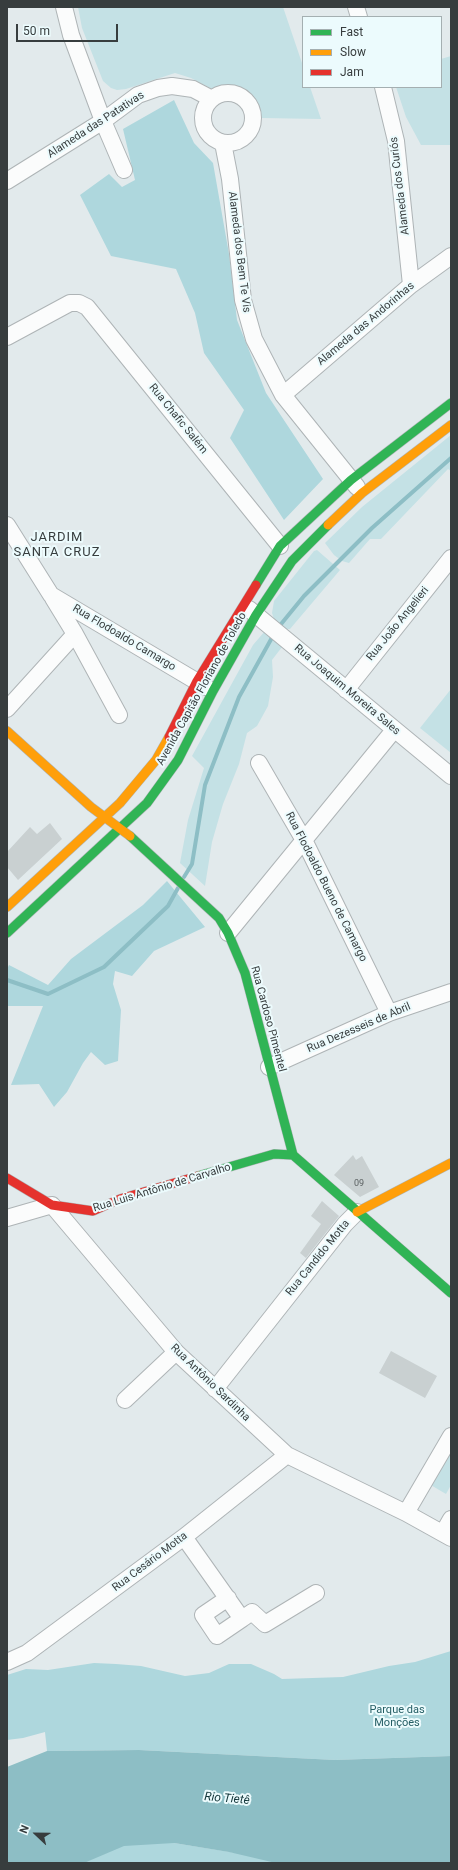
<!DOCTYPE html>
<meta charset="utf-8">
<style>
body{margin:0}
#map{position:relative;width:458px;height:1870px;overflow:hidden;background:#e2eaec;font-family:Roboto,sans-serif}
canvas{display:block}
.frame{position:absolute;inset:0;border:8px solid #373d3e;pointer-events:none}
.legend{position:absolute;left:302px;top:16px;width:140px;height:72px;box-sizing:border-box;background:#ecfbfd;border:1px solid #a4afb1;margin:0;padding:5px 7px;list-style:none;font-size:12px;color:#373d3e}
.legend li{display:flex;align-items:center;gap:8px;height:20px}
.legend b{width:20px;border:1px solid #a4afb1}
.north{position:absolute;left:16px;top:1814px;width:40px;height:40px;-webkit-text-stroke:3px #ecfbfd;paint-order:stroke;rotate:292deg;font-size:11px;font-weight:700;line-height:16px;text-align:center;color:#373d3e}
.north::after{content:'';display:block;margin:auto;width:14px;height:18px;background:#373d3e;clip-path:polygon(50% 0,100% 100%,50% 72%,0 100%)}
.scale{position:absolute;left:16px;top:24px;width:102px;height:18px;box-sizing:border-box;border:2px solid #373d3e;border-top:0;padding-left:5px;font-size:12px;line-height:14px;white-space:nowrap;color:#373d3e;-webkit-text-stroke:3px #ecfbfd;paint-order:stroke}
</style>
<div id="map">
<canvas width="458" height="1870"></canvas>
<div class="frame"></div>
<ul class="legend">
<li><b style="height:5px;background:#30b455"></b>Fast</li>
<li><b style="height:5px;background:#ff9f0a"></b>Slow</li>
<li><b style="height:5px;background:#e5322d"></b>Jam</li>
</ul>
<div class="north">N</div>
<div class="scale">50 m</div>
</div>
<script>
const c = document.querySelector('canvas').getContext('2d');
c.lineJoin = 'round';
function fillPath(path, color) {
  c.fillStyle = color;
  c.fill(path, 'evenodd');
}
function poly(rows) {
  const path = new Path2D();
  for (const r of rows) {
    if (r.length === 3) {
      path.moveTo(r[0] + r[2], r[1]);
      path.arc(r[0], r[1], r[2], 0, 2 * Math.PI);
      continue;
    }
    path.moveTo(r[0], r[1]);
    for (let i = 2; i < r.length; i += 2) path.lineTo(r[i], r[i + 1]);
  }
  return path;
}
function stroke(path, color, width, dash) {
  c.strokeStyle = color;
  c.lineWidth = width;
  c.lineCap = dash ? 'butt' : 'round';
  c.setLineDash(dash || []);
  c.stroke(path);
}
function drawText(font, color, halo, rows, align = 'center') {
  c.font = font + ' Roboto,sans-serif';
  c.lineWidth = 4;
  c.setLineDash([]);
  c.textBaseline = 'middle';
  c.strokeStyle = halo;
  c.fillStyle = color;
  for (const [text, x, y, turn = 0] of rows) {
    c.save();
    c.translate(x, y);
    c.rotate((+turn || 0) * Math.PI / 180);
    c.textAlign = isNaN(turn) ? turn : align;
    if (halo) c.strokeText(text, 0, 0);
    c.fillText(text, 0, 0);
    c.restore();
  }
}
const green = poly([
 [78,7,283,7,303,66,303,87,310,87,321,119,262,118,254,103,244,95,233,91,214,90,191,78,175,73,126,89,117,90,111,88,103,81,82,28],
 [451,56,451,145,421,145,406,117,396,87,441,87,441,59],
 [451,435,451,471,448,469,381,539,370,539,349,563,342,561,334,555,325,543,362,507],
 [317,550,340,570,290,629,283,629,275,622,272,613,274,601,314,551],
 [265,631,282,647,272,660,273,677,268,706,257,726,247,733,239,764,223,804,212,842,205,886,180,863,188,820,204,768,192,756,253,645],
 [451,689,451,753,420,728],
 [451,1448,451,1485,446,1494,429,1484]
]);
const forest = poly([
 [174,100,194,143,213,163,229,254,237,320,266,393,323,479,284,520,230,438,244,410,204,353,195,313,176,269,111,256,80,195,109,174,122,187,135,180,123,129],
 [167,881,205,927,154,951,132,976,115,971,113,984,121,1010,118,1061,105,1065,91,1052,83,1063,67,1092,54,1107,39,1084,11,1085,43,1006,7,1006,7,969,9,965,48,985,71,959,143,905],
 [451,1651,451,1756,335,1760,139,1750,47,1751,45,1732,23,1738,7,1740,7,1675,26,1669,48,1670,94,1663,116,1664,141,1666,185,1676,209,1673,229,1664,251,1664,274,1674,282,1679,343,1677,389,1666,415,1662],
 [149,1839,299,1863,69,1863,90,1851]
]);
const water = poly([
 [139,1750,335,1760,451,1756,451,1863,276,1863,229,1852,174,1843,124,1846,84,1863,7,1863,7,1767,47,1751]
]);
const stream = poly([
 [277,629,304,596,372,528,451,458],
 [184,877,192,864,205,785,239,697,274,634],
 [7,980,48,994,104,967,168,906,178,888]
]);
const building = poly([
 [50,823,62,839,18,880,7,867,7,852,30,827,37,834],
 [353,1155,356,1160,362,1156,379,1187,360,1197,334,1175],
 [322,1201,339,1216,306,1258,300,1253,321,1224,311,1216],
 [391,1351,437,1376,425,1398,379,1373]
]);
const street = poly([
 [64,7,71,35,103,121,124,170],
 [356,7,359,17],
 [383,87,396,141,411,285],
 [228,118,25],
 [223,143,230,179,243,300,254,339,283,395,357,487],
 [7,181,103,121,138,95,158,88,172,86,193,89,212,99],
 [7,337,70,303,79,303,87,307,280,546],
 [283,395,411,285,451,256],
 [7,525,51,595,206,687],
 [53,598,75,634,119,715],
 [249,609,451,776],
 [346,690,451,558],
 [7,709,75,634],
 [259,763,305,842,389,1013],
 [228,933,394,730],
 [269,1067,389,1013,451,992],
 [7,1218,52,1205,176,1352,287,1455,406,1513,451,1538],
 [215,1389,345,1224,357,1212],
 [125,1400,176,1352],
 [406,1513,451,1436],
 [443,1533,451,1519],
 [184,1537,242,1619,252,1612,265,1624,316,1593],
 [228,1598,203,1615,217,1636,242,1619],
 [7,1662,27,1653,184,1537,287,1455]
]);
const fast = poly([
 [256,585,280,546,351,480,451,403],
 [130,836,219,918,228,933,245,973,293,1155,451,1293],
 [7,933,147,803,178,760,213,691,256,615,292,561,328,525],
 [198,1176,274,1154,293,1155]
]);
const slow = poly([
 [328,525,362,493,451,425],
 [7,731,91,807,130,836],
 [7,907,120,803,156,760,169,737],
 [357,1212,451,1163]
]);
const jam = poly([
 [169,737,197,681,256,585],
 [7,1178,52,1205,93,1211,120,1199,198,1176]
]);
const numberNames = [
 ["09",359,1184]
];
const streetNames = [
 ["Alameda das Patativas",96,125,-33],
 ["Alameda dos Curiós",400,186,-97],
 ["Alameda dos Bem Te Vis",239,252,83],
 ["Alameda das Andorinhas",366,324,-40],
 ["Rua Chafic Salém",178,419,51],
 ["Rua João Angelieri",398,624,-51],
 ["Rua Flodoaldo Camargo",124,638,31],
 ["Avenida Capitão Floriano de Toledo",202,689,-61],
 ["Rua Joaquim Moreira Sales",347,690,40],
 ["Rua Flodoaldo Bueno de Camargo",326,887,63],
 ["Rua Cardoso Pimentel",268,1019,75],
 ["Rua Dezesseis de Abril",359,1028,-23],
 ["Rua Luis Antônio de Carvalho",162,1188,-17],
 ["Rua Candido Motta",318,1258,-51],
 ["Rua Antônio Sardinha",210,1383,44],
 ["Rua Cesário Motta",150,1562,-37]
];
const parkNames = [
 ["Parque das",397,1710],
 ["Monções",397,1723]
];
const waterNames = [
 ["Rio Tietê",227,1799,5]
];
const quarterNames = [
 ["JARDIM",57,538],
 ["SANTA CRUZ",57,553]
];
fillPath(green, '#c4e1e5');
fillPath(forest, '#aed7dd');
fillPath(water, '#8dbec5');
stroke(stream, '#8dbec5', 4);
fillPath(building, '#c9d0d1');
stroke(street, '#aeb4b6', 18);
stroke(fast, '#aeb4b6', 10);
stroke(slow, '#aeb4b6', 10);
stroke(jam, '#aeb4b6', 10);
stroke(street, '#fbfcfc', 16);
stroke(fast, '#30b455', 9);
stroke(slow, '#ff9f0a', 9);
stroke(jam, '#e5322d', 9);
drawText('9px', '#5c6263', null, numberNames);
drawText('11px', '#373d3e', '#ecfbfd', streetNames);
drawText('11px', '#255e65', '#ecfbfd', parkNames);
drawText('italic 12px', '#123539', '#ecfbfd', waterNames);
c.letterSpacing = '1px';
drawText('13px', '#373d3e', '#ecfbfd', quarterNames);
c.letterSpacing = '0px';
</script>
